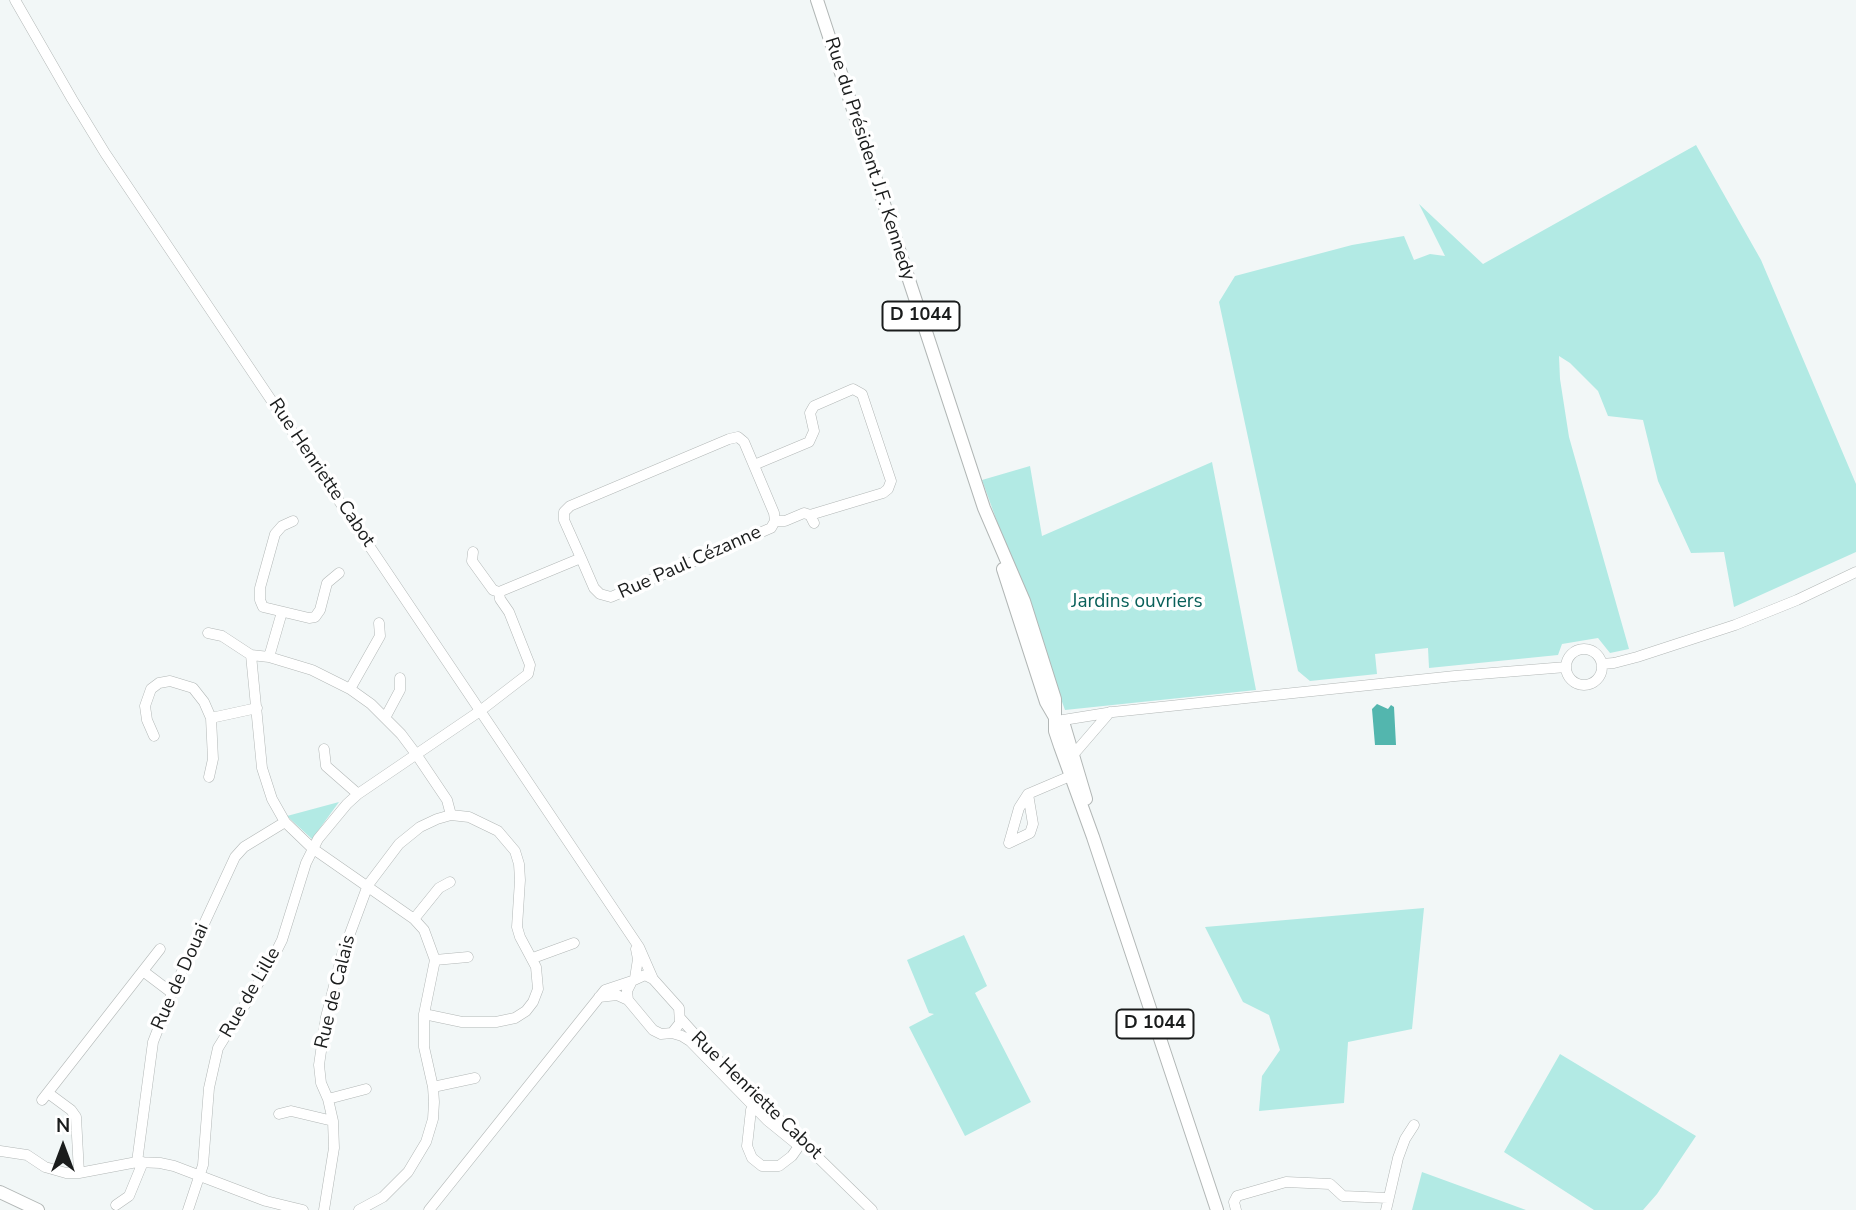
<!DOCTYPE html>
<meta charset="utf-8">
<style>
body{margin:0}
#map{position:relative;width:1856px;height:1210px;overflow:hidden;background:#f2f7f7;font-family:"Nunito Sans",sans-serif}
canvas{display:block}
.north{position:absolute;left:28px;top:1112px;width:70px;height:70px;-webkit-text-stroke:5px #fff;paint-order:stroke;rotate:0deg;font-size:19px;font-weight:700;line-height:28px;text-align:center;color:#1a1c1c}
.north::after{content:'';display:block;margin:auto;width:24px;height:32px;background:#1a1c1c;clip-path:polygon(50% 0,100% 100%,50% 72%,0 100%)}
</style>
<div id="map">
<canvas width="1856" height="1210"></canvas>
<div class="north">N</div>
</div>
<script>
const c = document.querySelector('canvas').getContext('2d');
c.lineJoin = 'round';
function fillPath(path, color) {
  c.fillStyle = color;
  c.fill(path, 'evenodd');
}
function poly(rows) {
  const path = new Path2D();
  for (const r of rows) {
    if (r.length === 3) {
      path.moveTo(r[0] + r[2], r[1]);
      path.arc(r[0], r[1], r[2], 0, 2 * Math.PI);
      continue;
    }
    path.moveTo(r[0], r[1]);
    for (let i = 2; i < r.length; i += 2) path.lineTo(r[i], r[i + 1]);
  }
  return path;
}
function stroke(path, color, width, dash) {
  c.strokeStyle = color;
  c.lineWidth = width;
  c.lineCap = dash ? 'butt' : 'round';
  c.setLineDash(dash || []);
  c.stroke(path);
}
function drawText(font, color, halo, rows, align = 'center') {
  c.font = font + ' "Nunito Sans",sans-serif';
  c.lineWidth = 7;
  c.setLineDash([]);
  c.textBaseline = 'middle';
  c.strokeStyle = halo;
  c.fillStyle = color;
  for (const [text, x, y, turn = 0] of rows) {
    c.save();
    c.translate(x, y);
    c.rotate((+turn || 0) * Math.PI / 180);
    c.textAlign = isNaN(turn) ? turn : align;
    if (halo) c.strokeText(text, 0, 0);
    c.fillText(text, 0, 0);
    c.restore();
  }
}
const green = poly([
 [1696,145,1761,260,1856,484,1856,552,1734,607,1724,552,1691,553,1658,481,1643,420,1608,416,1598,391,1570,363,1559,356,1560,379,1569,437,1629,649,1610,653,1598,638,1562,644,1558,655,1429,668,1428,648,1375,654,1377,674,1310,681,1298,671,1219,302,1235,276,1352,245,1404,236,1414,260,1430,254,1445,256,1419,204,1483,264],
 [1212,462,1256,690,1065,710,982,480,1030,466,1042,536],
 [339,802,312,839,287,816],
 [1424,908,1412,1029,1348,1042,1344,1103,1259,1111,1262,1076,1280,1050,1269,1015,1243,1002,1205,927],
 [964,935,987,986,975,993,1031,1102,965,1136,909,1027,934,1014,929,1013,907,960],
 [1560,1054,1696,1136,1657,1194,1643,1210,1594,1210,1504,1152],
 [1422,1172,1526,1210,1412,1210]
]);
const water = poly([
 [1377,704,1388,709,1391,705,1394,707,1396,745,1375,745,1372,709]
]);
const minor = poly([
 [15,0,72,99,105,153,639,947,653,979,679,1008,680,1023,672,1033,661,1034,653,1030,628,1000,627,991,632,981,645,975,653,979],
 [754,465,809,442,814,431,810,413,814,406,853,389,862,394,891,481,888,489,883,493,810,515],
 [293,521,282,526,275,534,260,588,260,600,263,607,309,618,315,617,320,610,327,583,339,573],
 [775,521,785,521,804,513,810,515,814,523],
 [473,552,472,561,493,590,499,592],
 [208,633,222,636,251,655,262,768,272,799,285,822,312,848,414,919,424,930,435,960,424,1014,424,1047,433,1087,434,1102,433,1119,426,1142,408,1172,383,1197,359,1210],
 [1584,667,18],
 [251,655,269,657,312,670,350,689,371,704,401,734,416,754,447,800,451,815],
 [269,657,282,612],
 [1602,664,1614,663,1637,657,1735,625,1797,600,1856,572],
 [350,689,380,636,379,623],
 [211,718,257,708],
 [385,718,400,690,400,678],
 [1057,721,1113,712,1455,676,1566,667],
 [154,736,147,720,145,706,151,689,159,683,170,681,193,688,204,702,211,718,213,759,209,777],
 [324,749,326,766,358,794],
 [1073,755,1110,712],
 [1009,843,1019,808,1028,794,1075,774],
 [1009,843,1030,833,1033,824,1028,794],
 [414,919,439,888,450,882],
 [533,958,574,943],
 [435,960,468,957],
 [143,971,172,993],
 [635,978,638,959,636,949],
 [599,997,617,995,628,1000],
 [681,1019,715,1057,872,1210],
 [672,1033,682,1036,690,1041,767,1120,799,1146],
 [433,1087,475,1078],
 [48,1093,71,1110,76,1117,79,1173],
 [328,1099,366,1089],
 [42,1100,160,949],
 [754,1107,751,1110,747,1146,752,1158,762,1166,779,1166,792,1156,799,1146],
 [279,1114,291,1111,333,1121],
 [0,1151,27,1155,45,1167,66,1173,79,1173,137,1162,160,1163,174,1166,266,1201,303,1210],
 [137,1162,153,1042,172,993,235,857,244,847,285,822],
 [116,1205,129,1196,143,1162],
 [188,1210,203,1165,209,1088,218,1048,269,966,282,940,306,863,318,839,347,804,358,794,480,711,528,674,530,665,509,612,500,599,499,592,581,558,564,520,564,512,570,506,729,439,738,437,744,442,774,513,775,521,771,528,611,597,600,594,594,588,581,558],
 [324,1210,334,1148,333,1121,328,1099,321,1083,319,1065,326,1017,342,955,368,885,399,844,420,827,437,819,451,815,469,817,498,831,515,851,519,864,520,880,517,927,520,937,536,967,538,989,533,1002,526,1011,515,1018,496,1022,462,1022,424,1014],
 [429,1210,605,990,632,981],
 [1236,1210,1234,1202,1237,1196,1286,1182,1330,1184,1343,1196,1388,1198],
 [1386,1210,1398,1158,1405,1139,1414,1125]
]);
const major = poly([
 [817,0,984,508,1024,601,1055,699,1055,731,1060,746,1093,837,1217,1210],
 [1003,569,1046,702,1057,721,1064,725,1086,799],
 [0,1192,38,1210]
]);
const shields = [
 [921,316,77],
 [1155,1024,77]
];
const shieldNames = [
 ["D 1044",921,316],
 ["D 1044",1155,1024]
];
const streetNames = [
 ["Rue du Président J.F. Kennedy",869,159,72],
 ["Rue Henriette Cabot",321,473,56],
 ["Rue Paul Cézanne",690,563,-24],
 ["Rue de Douai",181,977,-66],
 ["Rue de Calais",336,992,-76],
 ["Rue de Lille",251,993,-60],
 ["Rue Henriette Cabot",756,1096,44]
];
const parkNames = [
 ["Jardins ouvriers",1137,602]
];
fillPath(green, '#b2eae4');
fillPath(water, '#53b6ae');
stroke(minor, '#b2b7b6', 11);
stroke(major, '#b2b7b6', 14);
stroke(minor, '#fff', 10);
stroke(major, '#fff', 12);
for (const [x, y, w] of shields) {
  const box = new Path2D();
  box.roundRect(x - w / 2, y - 14.5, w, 29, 5);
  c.fillStyle = '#fff';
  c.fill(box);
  stroke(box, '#1a1c1c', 2);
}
drawText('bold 18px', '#1a1c1c', null, shieldNames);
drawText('19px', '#1a1c1c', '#fff', streetNames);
drawText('19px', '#09605a', '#fff', parkNames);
</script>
